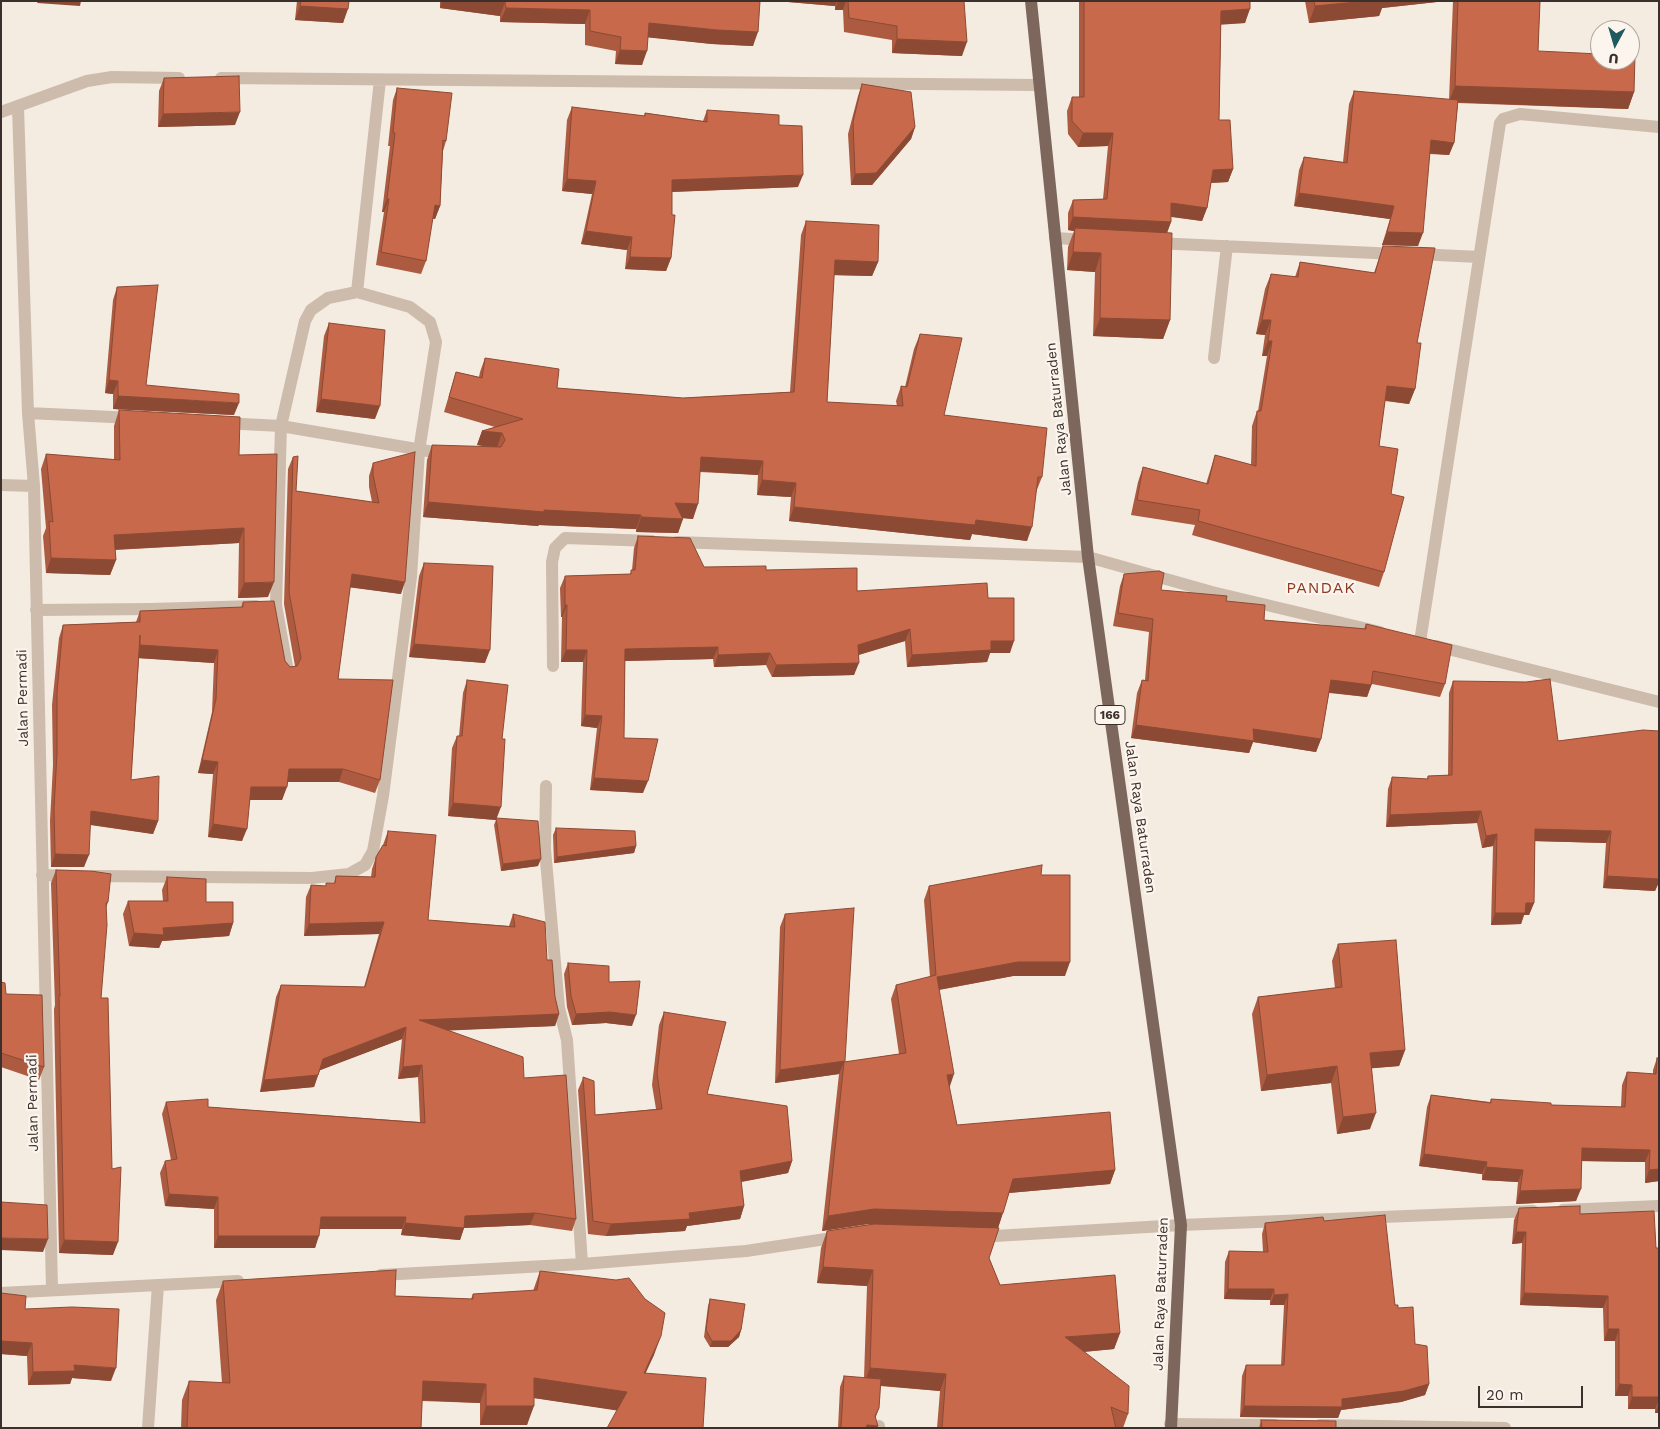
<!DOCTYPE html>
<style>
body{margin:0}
#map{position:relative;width:1660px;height:1429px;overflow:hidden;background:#f4ebe1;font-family:"Work Sans",sans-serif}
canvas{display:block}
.frame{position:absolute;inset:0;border:2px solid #3b302b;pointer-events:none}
.north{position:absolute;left:1590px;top:20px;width:50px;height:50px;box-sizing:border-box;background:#fbf5ee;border:1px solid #aea6a0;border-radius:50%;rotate:186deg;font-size:14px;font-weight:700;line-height:20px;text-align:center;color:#3b302b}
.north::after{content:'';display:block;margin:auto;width:18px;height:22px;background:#1f5a5e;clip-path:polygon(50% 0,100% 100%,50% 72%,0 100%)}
.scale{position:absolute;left:1478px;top:1386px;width:105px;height:22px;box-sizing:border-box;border:2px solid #3b302b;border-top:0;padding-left:6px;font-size:15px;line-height:18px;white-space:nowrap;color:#3b302b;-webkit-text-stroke:4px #fbf5ee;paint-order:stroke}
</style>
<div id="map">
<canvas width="1660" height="1429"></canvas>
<div class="frame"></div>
<div class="north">U</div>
<div class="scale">20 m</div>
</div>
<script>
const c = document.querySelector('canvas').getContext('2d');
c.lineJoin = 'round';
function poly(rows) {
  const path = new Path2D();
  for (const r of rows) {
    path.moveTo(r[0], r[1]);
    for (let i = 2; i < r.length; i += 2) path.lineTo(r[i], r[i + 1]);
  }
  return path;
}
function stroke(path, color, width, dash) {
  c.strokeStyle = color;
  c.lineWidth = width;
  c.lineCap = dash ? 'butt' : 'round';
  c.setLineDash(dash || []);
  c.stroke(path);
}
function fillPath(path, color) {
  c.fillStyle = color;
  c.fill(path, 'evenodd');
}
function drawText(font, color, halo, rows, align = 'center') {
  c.font = font + ' "Work Sans",sans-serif';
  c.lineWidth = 4.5;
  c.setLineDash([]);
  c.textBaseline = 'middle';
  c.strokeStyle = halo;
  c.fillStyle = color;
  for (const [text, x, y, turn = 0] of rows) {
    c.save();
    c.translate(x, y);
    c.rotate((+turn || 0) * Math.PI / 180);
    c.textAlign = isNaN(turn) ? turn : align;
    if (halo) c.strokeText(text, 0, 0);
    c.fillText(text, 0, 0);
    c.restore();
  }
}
const street = poly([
 [221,78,1039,85],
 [18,107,28,413,34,486,52,1289],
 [1,112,87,81,112,77,179,78],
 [1055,238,1087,240],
 [1155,243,1397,254],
 [1417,254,1479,257],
 [357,292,380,80],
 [1214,358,1227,246],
 [28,413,133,418],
 [223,423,281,426,428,451],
 [1,485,34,486],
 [677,542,1088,557,1212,592,1380,632],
 [36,610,151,609,256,606],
 [1420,642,1500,123,1503,119,1520,114,1659,127],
 [1436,646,1659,702],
 [553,666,552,562,555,548,565,538,652,541],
 [546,786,545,849,559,1008,567,1040,582,1264],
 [42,875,71,876],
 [93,876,312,878,349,874,365,865,373,851,383,796,411,577,419,451,436,342,430,322,410,307,357,292,328,298,311,310,305,321,281,426,276,605,288,672],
 [1563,1210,1659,1206],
 [978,1236,995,1236,1181,1225,1533,1211],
 [381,1275,582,1264,746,1251,839,1237],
 [1,1293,238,1281],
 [1170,1424,1275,1425],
 [1320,1425,1505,1428],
 [879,1426,879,1428],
 [148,1428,158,1285]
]);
const primary = poly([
 [1031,1,1088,557,1181,1225,1171,1428]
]);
const wall = poly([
 [297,1,349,1,343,23,295,20],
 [440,1,760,1,753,46,712,44,648,37,642,65,615,64,616,51,585,45,585,24,500,22,500,16,440,8],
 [787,1,964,1,962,56,892,53,892,40,844,32,843,10,835,10,835,6,788,2],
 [1079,1,1250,1,1245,23,1221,24,1219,120,1233,169,1228,182,1211,183,1207,208,1202,221,1171,217,1171,222,1167,233,1170,320,1163,339,1093,336,1095,272,1067,270,1068,247,1074,231,1068,230,1068,213,1073,200,1103,199,1108,146,1078,147,1068,134,1067,111,1072,97,1079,97],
 [1305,1,1446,1,1382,8,1379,16,1309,23],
 [1453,1,1540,1,1538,51,1634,92,1628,109,1458,103,1454,143,1449,155,1430,154,1418,246,1382,245,1390,219,1294,206,1299,170,1304,157,1343,162,1349,104,1354,91,1449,100],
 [164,78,235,125,158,127,159,91],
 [862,84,915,127,911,139,872,185,851,185,848,134,858,96],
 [397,88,446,141,443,151,440,206,435,219,432,218,426,261,421,274,376,265,384,212,382,212,390,146,388,146,393,100],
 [572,107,644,116,645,113,703,121,707,110,779,125,798,187,672,192,671,258,666,271,625,269,627,250,581,244,592,194,562,191,567,120],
 [806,221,878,262,872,276,834,275,827,402,897,406,896,401,901,386,905,387,914,349,920,334,944,415,1042,477,1036,492,1027,541,972,534,970,540,789,521,791,497,757,495,758,475,700,472,693,519,683,518,678,533,636,532,636,529,539,525,538,526,423,517,427,460,432,445,488,447,477,445,482,431,495,427,444,412,456,372,479,377,480,372,485,358,557,388,683,398,790,392,801,235],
 [1383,246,1417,343,1415,389,1409,404,1385,401,1379,446,1391,494,1384,572,1379,587,1192,535,1195,525,1131,515,1138,482,1143,467,1206,484,1215,455,1251,465,1252,426,1257,411,1258,411,1267,356,1262,356,1265,335,1256,334,1265,289,1271,274,1295,277,1300,262,1374,273],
 [117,287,146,385,234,415,113,409,113,394,105,393,113,300],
 [329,323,375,419,316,412,324,336],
 [119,410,239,455,268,597,238,598,239,543,115,550,116,560,110,575,46,573,43,536,46,528,41,469,46,454,114,460,114,426],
 [293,457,296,491,372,502,369,487,369,476,373,463,401,594,350,587,338,679,380,780,375,793,339,782,288,782,282,800,250,800,242,841,208,837,213,774,198,773,212,712,214,663,139,658,131,780,158,821,153,834,90,825,84,867,51,867,50,821,53,765,52,705,59,638,63,625,136,622,140,611,241,608,243,602,285,661,290,667,295,666,284,604,288,469],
 [638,536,704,567,766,570,857,591,988,598,1010,653,990,653,987,662,907,667,905,641,859,655,854,675,772,677,766,665,714,667,713,659,625,661,624,738,643,793,590,790,597,728,581,726,583,662,561,662,562,617,561,617,560,588,565,576,630,574,632,570,634,548],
 [424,563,485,663,409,657,419,576],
 [1124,574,1161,590,1226,601,1264,620,1364,629,1366,624,1445,684,1440,697,1372,684,1367,697,1329,693,1321,739,1316,752,1253,742,1249,753,1131,738,1137,693,1142,680,1145,680,1149,632,1113,626,1120,586],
 [467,680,502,739,496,818,538,866,501,871,494,825,496,820,448,816,452,748,457,736,459,736,463,693],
 [1453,681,1558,741,1659,731,1659,882,1655,891,1603,888,1606,843,1535,841,1534,903,1529,915,1524,915,1521,924,1491,925,1493,846,1482,848,1477,823,1386,827,1388,789,1392,777,1427,779,1428,776,1448,775,1449,693],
 [556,828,636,846,634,853,554,863,553,835],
 [388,831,428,920,509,926,513,914,547,960,559,1014,555,1026,449,1030,524,1078,576,1219,572,1231,530,1225,464,1228,460,1240,401,1235,402,1229,320,1229,315,1248,214,1248,214,1209,165,1206,160,1173,165,1161,171,1160,162,1114,166,1102,208,1107,420,1122,418,1077,398,1079,402,1039,320,1070,314,1087,260,1092,276,997,281,985,364,987,379,934,304,936,306,897,311,885,325,886,334,883,336,876,371,877,372,869,376,857,383,845],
 [56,870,108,902,106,908,101,998,113,1255,59,1253,54,1009,55,1005,51,883],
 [1041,875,1065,976,1013,976,939,990,949,1087,957,1125,1115,1170,1110,1184,1009,1193,998,1228,989,1258,1000,1285,1120,1333,1114,1349,1084,1352,1128,1414,1123,1428,937,1428,940,1391,880,1386,879,1408,875,1418,877,1428,838,1428,840,1387,844,1376,864,1378,867,1286,817,1283,821,1248,827,1231,872,1224,868,1224,822,1231,839,1074,775,1083,780,927,785,914,845,1062,899,1054,891,999,896,985,930,977,924,900,929,886],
 [167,877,206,902,233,923,229,936,162,941,159,948,129,946,123,914,128,901,163,901,162,890],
 [1338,944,1405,1050,1399,1066,1372,1068,1370,1129,1337,1134,1331,1083,1261,1091,1252,1014,1258,997,1335,988,1332,961],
 [568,963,632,1026,606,1023,572,1025,567,1007,564,974],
 [1,982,6,994,44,1067,39,1080,1,1067],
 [664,1012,707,1094,792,1161,788,1173,741,1182,744,1206,740,1219,687,1226,685,1231,606,1236,588,1234,578,1090,583,1078,595,1115,656,1109,652,1085,659,1025],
 [1657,1058,1659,1181,1645,1183,1645,1162,1582,1161,1576,1201,1516,1204,1518,1182,1482,1180,1482,1174,1419,1166,1427,1107,1431,1095,1490,1102,1491,1099,1551,1105,1621,1107,1622,1085,1627,1072,1653,1074,1653,1070],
 [1519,1208,1580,1214,1656,1248,1659,1248,1659,1413,1655,1413,1655,1409,1628,1409,1628,1396,1615,1396,1615,1341,1604,1341,1603,1308,1520,1305,1522,1243,1512,1244,1514,1220],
 [1324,1221,1398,1308,1415,1344,1429,1384,1425,1395,1401,1402,1341,1410,1338,1418,1240,1417,1242,1376,1246,1365,1281,1365,1284,1305,1270,1305,1270,1300,1224,1299,1225,1262,1229,1251,1263,1252,1262,1234,1265,1223],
 [540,1271,654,1355,617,1410,534,1398,527,1425,480,1425,480,1403,422,1401,421,1428,181,1428,182,1400,189,1381,222,1383,216,1300,223,1281,395,1296,471,1299,473,1294,533,1291],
 [1,1293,25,1309,111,1381,72,1378,70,1384,28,1385,27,1356,1,1354],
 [710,1299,741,1330,739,1337,728,1347,710,1347,704,1337,708,1306],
 [1261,1420,1336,1428,1259,1428]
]);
const shadedWall = poly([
 [38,1,81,1,80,6,37,3],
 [442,1,499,1,505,2,500,16,440,8],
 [788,1,837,1,835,6,788,2],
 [838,1,846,1,843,10,835,10],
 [1367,1,1446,1,1382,8,1379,16,1309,23,1315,6],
 [300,6,348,9,343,23,295,20],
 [506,8,590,10,585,24,500,22],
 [1250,9,1245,23,1217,25,1221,11],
 [649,23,758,32,753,46,712,44,644,37],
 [897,39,967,42,962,56,892,53],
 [620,50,647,51,642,65,615,64],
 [1455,86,1634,92,1628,109,1449,102],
 [240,112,235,125,158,127,163,114],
 [915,127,911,139,872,185,851,185,855,174],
 [1083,133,1113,133,1108,146,1078,147],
 [1431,140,1454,143,1449,155,1426,153],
 [1233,169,1228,182,1208,183,1213,170],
 [803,175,798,187,668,192,672,180],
 [567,179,596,181,592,194,562,191],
 [1299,193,1394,206,1390,219,1294,206],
 [387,199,389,199,384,212,382,212],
 [1171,203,1207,208,1202,221,1167,216],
 [435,205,440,206,435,219,430,218],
 [1073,217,1171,222,1166,235,1075,228,1074,231,1068,230],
 [586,231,632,237,627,250,581,244],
 [1387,232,1423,233,1418,246,1382,245],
 [1073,252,1101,253,1095,272,1067,270],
 [630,257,671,258,666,271,625,269],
 [835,260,878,262,872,276,830,275],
 [1100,318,1170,320,1163,339,1093,336],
 [1262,320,1271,320,1265,335,1256,334],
 [1268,341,1272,341,1267,356,1262,356],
 [109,380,118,381,113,394,105,393],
 [1387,386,1415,389,1409,404,1382,400],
 [118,396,239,403,234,415,113,409],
 [321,399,380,406,375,419,316,412],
 [482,431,502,433,497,447,477,445],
 [701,457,763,461,758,475,696,471],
 [762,480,796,483,791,497,757,495],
 [428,502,544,510,641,515,636,529,539,525,538,526,423,517],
 [675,503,698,504,693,519,670,517],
 [794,507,976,520,1032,527,1027,541,972,534,970,540,789,521],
 [641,517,683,519,678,533,636,532],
 [244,528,239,543,108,550,114,535],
 [51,558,116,560,110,575,46,573],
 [352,574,405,582,401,594,347,587],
 [274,582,268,597,238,598,244,583],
 [565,605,567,605,562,617,561,617],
 [910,629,905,641,854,656,858,645],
 [991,641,1014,641,1010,653,990,653,987,662,907,667,912,655],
 [414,644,490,650,485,663,409,657],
 [140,645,218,650,214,663,136,658],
 [718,647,713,659,621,661,625,649],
 [566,650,587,650,583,662,561,662],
 [770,653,766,665,714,667,718,655],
 [859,663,854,675,772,677,776,665],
 [1331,680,1371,685,1367,697,1326,692],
 [585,715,602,716,597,728,581,726],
 [1136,725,1253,729,1321,739,1316,752,1253,742,1249,753,1131,738],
 [202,760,218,762,213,774,198,773],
 [289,769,343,769,339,782,284,782],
 [594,778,648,781,643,793,590,790],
 [251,787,287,787,282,800,246,800],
 [453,803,501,807,496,820,448,816],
 [91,811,158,821,153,834,86,824],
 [1481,811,1477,823,1386,827,1390,815],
 [213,824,247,829,242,841,208,837],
 [1535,829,1611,831,1606,843,1531,841],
 [1497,834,1493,846,1482,848,1486,836],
 [636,846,634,853,554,863,557,857],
 [55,854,89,855,84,867,51,867],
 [541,859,538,866,501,871,503,864],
 [1607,876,1659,879,1659,882,1655,891,1603,888],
 [1526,903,1534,903,1529,915,1524,915,1521,924,1491,925,1495,913],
 [384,922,379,934,304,936,309,924],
 [233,923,229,936,162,941,159,948,129,946,134,933,163,928],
 [1018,962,1070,962,1065,976,1013,976,932,991,937,977],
 [610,1012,636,1015,632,1026,606,1023,572,1025,576,1014],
 [559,1014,555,1026,415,1032,419,1020],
 [406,1027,402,1039,318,1071,323,1059],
 [1405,1050,1399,1066,1364,1069,1370,1053],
 [845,1061,844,1062,839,1074,775,1083,780,1070],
 [422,1065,418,1077,398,1079,403,1067],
 [1337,1066,1331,1083,1261,1091,1267,1075],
 [954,1074,949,1089,947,1075],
 [318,1075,314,1087,260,1092,264,1080],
 [1376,1113,1370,1129,1337,1134,1343,1117],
 [1582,1148,1650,1150,1645,1162,1578,1161],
 [1424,1154,1487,1162,1482,1174,1419,1166],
 [792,1161,788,1173,735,1183,740,1171],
 [1486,1167,1523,1170,1518,1182,1482,1180],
 [1659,1169,1659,1181,1645,1183,1649,1170],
 [1115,1170,1110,1184,1008,1193,1013,1179],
 [1581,1189,1576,1201,1516,1204,1520,1191],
 [169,1194,218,1197,214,1209,165,1206],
 [744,1206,740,1219,687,1226,685,1231,606,1236,611,1224],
 [874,1209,1003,1213,998,1228,868,1224,822,1231,828,1216],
 [535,1213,530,1225,463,1228,464,1228,460,1240,401,1235,405,1223,465,1216],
 [321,1217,406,1217,402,1229,317,1229],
 [1516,1232,1526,1232,1522,1243,1512,1244],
 [218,1236,319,1236,315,1248,214,1248],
 [1,1238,48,1239,43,1252,1,1250],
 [64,1240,118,1242,113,1255,59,1253],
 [823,1267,873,1270,867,1286,817,1283],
 [1228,1289,1274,1289,1270,1300,1224,1299],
 [1524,1293,1608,1296,1603,1308,1520,1305],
 [1288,1294,1284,1305,1270,1305,1274,1295],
 [1608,1329,1619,1329,1615,1341,1604,1341],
 [741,1330,739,1337,728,1347,710,1347,712,1341],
 [1120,1333,1114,1349,1059,1354,1065,1337],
 [661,1336,654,1355,637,1392,644,1373],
 [1,1341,32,1343,27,1356,1,1354],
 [74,1365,116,1368,111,1381,72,1378,70,1384,28,1385,33,1372],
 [870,1368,946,1374,940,1391,864,1384],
 [534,1378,627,1392,620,1411,527,1397],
 [423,1381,486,1384,480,1403,416,1400],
 [1429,1384,1425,1395,1401,1402,1341,1410,1338,1418,1240,1417,1244,1406,1342,1399],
 [1619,1384,1632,1385,1628,1396,1615,1396],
 [1632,1397,1659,1397,1659,1400,1655,1409,1628,1409],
 [1659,1404,1659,1413,1655,1413],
 [486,1406,534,1406,527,1425,480,1425],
 [879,1408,875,1419,878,1426,877,1428,866,1428,867,1425,875,1416]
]);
const building = poly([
 [301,1,349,1,348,9,300,6,301,1],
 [499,1,760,1,758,32,717,30,649,23,647,51,620,50,621,37,590,31,590,10,506,8,505,2,499,1],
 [848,1,964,1,967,42,897,39,897,26,849,18,848,1],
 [1084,1,1250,1,1250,9,1221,11,1219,120,1230,120,1233,169,1213,170,1207,208,1171,203,1171,222,1073,217,1073,200,1107,199,1113,133,1083,133,1072,121,1072,97,1084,97,1084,1],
 [1314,1,1367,1,1315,6,1314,1],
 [1458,1,1540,1,1538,51,1600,54,1600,60,1630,60,1630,55,1635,55,1634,92,1455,86,1458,1],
 [239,76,240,112,163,114,164,78,239,76],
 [862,84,911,92,915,127,876,173,855,174,853,122,862,84],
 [397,88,452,93,446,141,443,140,440,206,435,205,426,261,381,252,389,199,387,199,395,133,393,133,397,88],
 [1354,91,1458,100,1454,143,1431,140,1423,233,1387,232,1394,206,1299,193,1304,157,1347,163,1354,91],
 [572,107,645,116,645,113,707,122,707,110,779,115,779,125,802,126,803,175,672,180,672,215,675,215,671,258,630,257,632,237,586,231,596,181,567,179,572,107],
 [806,221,879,225,878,262,835,260,827,402,903,406,901,386,907,387,920,334,962,338,944,415,1047,428,1042,477,1038,477,1032,527,976,520,975,525,794,507,796,483,762,480,763,461,701,457,698,504,675,503,683,519,641,517,641,515,544,510,544,512,428,502,432,445,501,447,505,440,502,433,482,431,523,419,449,397,456,372,482,378,485,358,559,369,557,388,683,398,794,392,806,221],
 [1075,228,1172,233,1170,320,1100,318,1101,253,1073,252,1075,228],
 [1383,246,1435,248,1417,343,1421,343,1415,389,1387,386,1379,446,1398,449,1391,494,1404,497,1384,572,1198,521,1200,510,1137,500,1143,467,1208,484,1215,455,1256,466,1257,411,1261,411,1272,341,1268,341,1271,320,1262,320,1271,274,1298,277,1300,262,1375,273,1383,246],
 [158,285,146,385,239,394,239,403,118,396,118,381,109,380,117,287,158,285],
 [329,323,385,330,380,406,321,399,329,323],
 [119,410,240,417,239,455,277,454,274,582,244,583,244,528,114,535,116,560,51,558,49,521,53,522,46,454,120,460,119,410],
 [415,452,405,582,352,574,338,679,393,680,380,780,343,769,289,769,287,787,251,787,247,829,213,824,218,762,202,760,216,699,218,650,140,645,140,635,131,780,159,776,158,821,91,811,89,855,55,854,54,808,57,753,57,692,63,625,140,622,140,611,243,607,243,602,274,601,285,661,290,667,297,666,301,658,289,592,293,457,298,456,296,491,379,503,373,475,373,463,415,452],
 [638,536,690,538,704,567,766,566,766,570,857,568,857,591,987,583,988,598,1014,598,1014,641,991,641,991,650,912,655,910,629,858,645,859,663,776,665,770,653,718,655,718,647,625,649,624,738,658,739,648,781,594,778,602,716,585,715,587,650,566,650,567,605,565,605,565,576,631,574,631,570,635,570,638,536],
 [424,563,493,566,490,650,414,644,424,563],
 [1159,571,1164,573,1161,590,1227,596,1226,601,1265,605,1264,620,1366,629,1366,624,1452,645,1445,684,1373,671,1371,685,1331,680,1321,739,1253,729,1254,741,1136,725,1142,680,1148,681,1153,619,1118,613,1124,574,1159,571],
 [1550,679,1558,741,1643,730,1659,731,1659,879,1607,876,1611,831,1535,829,1534,903,1526,903,1525,913,1495,913,1497,834,1486,836,1481,811,1390,815,1392,777,1428,779,1428,776,1452,775,1453,681,1526,682,1550,679],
 [467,680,508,685,502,739,505,739,501,807,453,803,457,736,462,736,467,680],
 [496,818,538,821,541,859,503,864,496,818],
 [556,828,635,831,636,846,557,857,556,828],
 [388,831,436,835,428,920,515,927,513,914,545,922,547,960,552,960,555,997,559,1014,419,1020,523,1057,524,1078,566,1075,576,1219,535,1213,465,1216,464,1228,405,1223,406,1217,321,1217,319,1236,218,1236,218,1197,169,1194,165,1161,177,1159,166,1102,208,1099,208,1107,425,1123,422,1065,403,1067,406,1027,323,1059,318,1075,264,1080,281,985,365,987,384,922,309,924,311,885,326,886,326,883,335,883,336,876,375,877,376,857,383,845,386,846,388,831],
 [1042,865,1041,875,1070,875,1070,962,1018,962,937,977,954,1074,947,1075,957,1125,1110,1112,1115,1170,1013,1179,1003,1213,874,1209,828,1216,844,1062,906,1053,896,985,936,975,929,886,1042,865],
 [56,870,91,871,111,874,108,902,106,903,107,925,101,998,108,998,112,1169,121,1167,118,1242,64,1240,59,996,60,996,56,870],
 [167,877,206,879,206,902,233,902,233,923,163,928,164,935,134,933,128,901,168,901,167,877],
 [854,908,845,1061,780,1070,785,914,854,908],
 [1396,940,1405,1050,1370,1053,1376,1113,1343,1117,1337,1066,1267,1075,1258,997,1342,987,1338,944,1396,940],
 [568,963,609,966,609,982,640,981,636,1015,610,1012,576,1014,571,996,568,963],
 [1,982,5,983,6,994,42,995,44,1067,1,1053,1,982],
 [664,1012,726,1022,707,1094,787,1106,792,1161,740,1171,744,1206,689,1213,690,1219,611,1224,593,1221,583,1077,594,1081,595,1115,662,1109,657,1073,664,1012],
 [1657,1058,1659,1058,1659,1169,1649,1170,1650,1150,1582,1148,1581,1189,1520,1191,1523,1170,1486,1167,1487,1162,1424,1154,1431,1095,1491,1103,1491,1099,1551,1103,1551,1105,1625,1107,1627,1072,1656,1074,1657,1058],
 [1,1202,47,1205,48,1239,1,1238,1,1202],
 [1580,1206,1580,1214,1654,1211,1656,1248,1659,1248,1659,1397,1632,1397,1632,1385,1619,1384,1619,1329,1608,1329,1608,1296,1524,1293,1526,1232,1516,1232,1519,1208,1580,1206],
 [1385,1215,1395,1305,1398,1305,1398,1308,1413,1307,1415,1344,1427,1346,1429,1384,1404,1391,1342,1399,1342,1407,1244,1406,1246,1365,1284,1365,1288,1294,1274,1295,1274,1289,1228,1289,1229,1251,1268,1252,1265,1223,1323,1217,1324,1221,1385,1215],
 [874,1224,999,1228,989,1258,1000,1285,1115,1275,1120,1333,1065,1337,1129,1386,1128,1414,1111,1407,1116,1428,942,1428,946,1374,870,1368,873,1270,823,1267,827,1231,874,1224],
 [396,1270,395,1296,473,1299,473,1294,537,1290,540,1271,616,1280,629,1278,645,1299,665,1313,661,1336,644,1373,706,1378,703,1428,607,1428,627,1392,534,1378,534,1406,486,1406,486,1384,423,1381,421,1428,187,1428,189,1381,230,1383,223,1281,396,1270],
 [1,1293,26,1296,25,1309,72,1307,119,1309,116,1368,74,1365,75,1371,33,1372,32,1343,1,1341,1,1293],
 [710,1299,745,1304,741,1330,731,1341,712,1341,706,1330,710,1299],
 [844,1376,881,1379,879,1408,875,1416,878,1426,867,1425,866,1428,841,1428,844,1376],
 [1261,1420,1336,1421,1336,1428,1262,1428,1261,1420]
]);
const shields = [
 [1110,715,30]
];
const shieldNames = [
 ["166",1110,715]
];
const streetNames = [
 ["Jalan Raya Baturraden",1059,419,-96],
 ["Jalan Permadi",23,698,-91],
 ["Jalan Raya Baturraden",1140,817,82],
 ["Jalan Permadi",33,1103,-91],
 ["Jalan Raya Baturraden",1161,1294,-88]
];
const quarterNames = [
 ["PANDAK",1321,588]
];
stroke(street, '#cdbbac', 12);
stroke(primary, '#7d675c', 12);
fillPath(wall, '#ac5a40');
fillPath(shadedWall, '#8c4a34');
fillPath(building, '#c8694b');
stroke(building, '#8c4a34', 1);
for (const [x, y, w] of shields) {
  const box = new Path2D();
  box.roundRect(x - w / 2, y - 9.5, w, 19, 4);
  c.fillStyle = '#fbf5ee';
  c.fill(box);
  stroke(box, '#3b302b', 1);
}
drawText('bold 12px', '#3b302b', null, shieldNames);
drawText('14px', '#3b302b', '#fbf5ee', streetNames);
c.letterSpacing = '1px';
drawText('16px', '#8c3b22', '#fbf5ee', quarterNames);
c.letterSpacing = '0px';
</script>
